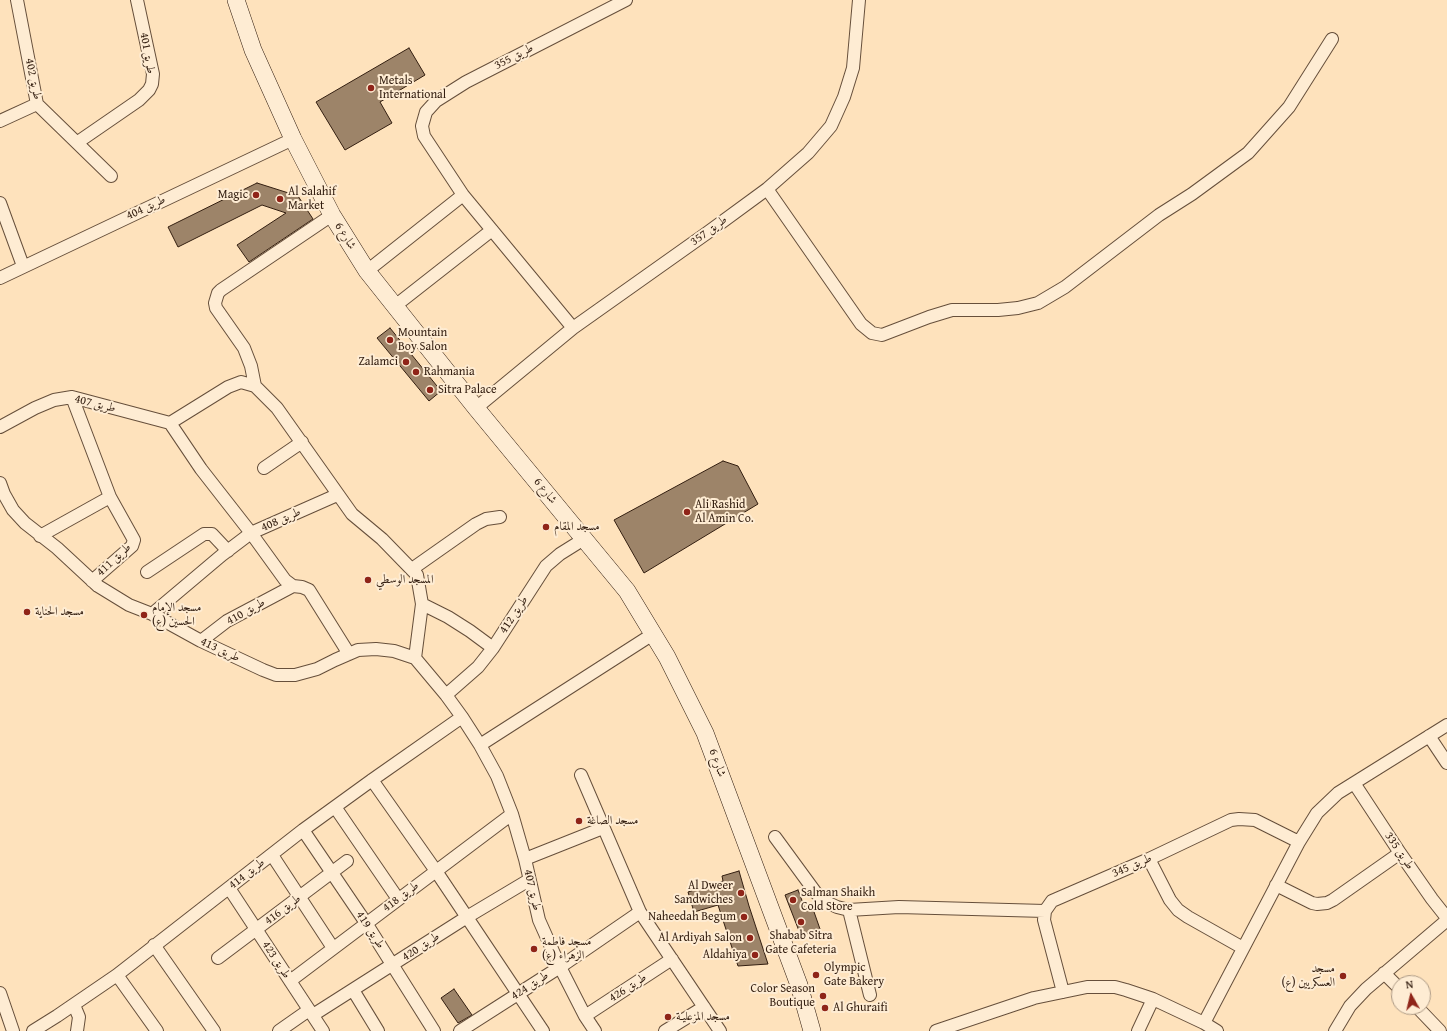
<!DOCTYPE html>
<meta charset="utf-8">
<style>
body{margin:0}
#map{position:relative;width:1447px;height:1031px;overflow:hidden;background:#fee2bc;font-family:"Gentium Book Plus",serif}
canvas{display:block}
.north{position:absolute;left:1391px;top:975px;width:40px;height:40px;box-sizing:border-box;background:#feecd3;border:1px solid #ad9a85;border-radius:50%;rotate:352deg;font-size:11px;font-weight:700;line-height:16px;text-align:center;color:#331e10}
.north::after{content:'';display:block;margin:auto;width:14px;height:18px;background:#8f2418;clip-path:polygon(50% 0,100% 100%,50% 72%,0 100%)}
</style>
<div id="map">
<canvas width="1447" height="1031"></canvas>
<div class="north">N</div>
</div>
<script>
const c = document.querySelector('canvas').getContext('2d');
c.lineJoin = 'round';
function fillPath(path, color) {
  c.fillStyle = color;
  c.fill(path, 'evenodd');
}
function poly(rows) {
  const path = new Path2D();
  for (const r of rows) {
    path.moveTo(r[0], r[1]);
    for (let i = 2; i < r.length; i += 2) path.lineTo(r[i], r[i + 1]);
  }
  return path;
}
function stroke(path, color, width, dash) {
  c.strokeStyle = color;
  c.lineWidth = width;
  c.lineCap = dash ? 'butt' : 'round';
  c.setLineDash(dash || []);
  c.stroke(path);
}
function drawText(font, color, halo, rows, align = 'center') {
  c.font = font + ' "Gentium Book Plus",Amiri,serif';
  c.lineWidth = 4;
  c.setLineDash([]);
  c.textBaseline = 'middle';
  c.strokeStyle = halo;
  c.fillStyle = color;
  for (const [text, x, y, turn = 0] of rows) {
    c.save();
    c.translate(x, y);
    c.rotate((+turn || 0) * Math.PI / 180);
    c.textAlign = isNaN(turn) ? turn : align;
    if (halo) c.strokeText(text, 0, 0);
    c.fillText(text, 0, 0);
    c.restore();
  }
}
const building = poly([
 [409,48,425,75,380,102,392,123,345,150,316,102,409,48],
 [257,183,298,196,313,219,249,262,237,245,286,213,262,205,178,247,168,227,257,183],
 [390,328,441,391,429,401,377,338,390,328],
 [723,461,738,466,758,504,644,573,614,520,723,461],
 [739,871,749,906,768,964,738,966,718,905,694,912,688,892,723,881,722,876,739,871],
 [798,890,806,911,813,909,820,929,801,936,785,895,798,890],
 [454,989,472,1015,458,1023,441,998,454,989]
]);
const street = poly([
 [17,0,37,104,111,176],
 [0,121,37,104],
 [78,142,139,100,149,90,152,84,153,74,137,0],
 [767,189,861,324,872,333,882,335,929,317,952,310,998,310,1018,308,1038,303,1065,287,1159,215,1192,194,1248,153,1289,107,1332,39],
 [0,203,23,266],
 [367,271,463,195],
 [0,278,293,139],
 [395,306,492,230],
 [573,328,463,195,424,136,422,126,426,112,436,101,466,82,626,0],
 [255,386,251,366,244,348,216,308,215,303,218,293,221,290,332,215],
 [72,397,110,497,134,540,132,546,92,581],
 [476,408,573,328,707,233,767,189,808,153,831,126,844,97,853,68,859,0],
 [170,423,228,387,241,382,255,386,277,408,352,514,382,539,417,575,422,604,415,658],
 [170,423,201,469,251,533,285,580,293,586,302,587,309,590,349,654],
 [0,427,35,408,54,400,72,397,170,423],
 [264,468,302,442],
 [0,483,4,494,13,510,25,523,57,548,98,586,129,605,152,614,201,641,263,670,276,675,295,675,317,669,335,660,358,650,376,649,394,651,415,658,446,695,462,717,480,745,497,776,512,814,525,859,539,920,560,967,585,1016,595,1031],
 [40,536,110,497],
 [412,569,476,524,486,519,500,517],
 [147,572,204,534,212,534,228,551],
 [422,604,448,617,470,631,493,648],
 [152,614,222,555,251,533,337,495],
 [201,641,227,621,293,586],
 [446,695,478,667,493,648,546,566,560,554,584,539],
 [1429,736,1447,763],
 [480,745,653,634],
 [581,775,640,912,720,1031],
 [372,780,436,871,543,1031],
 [1354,783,1400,853,1432,899,1447,918],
 [335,807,398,899],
 [303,830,366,923,434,1031],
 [775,837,816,893,826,902,837,907,849,910,899,907,1045,911],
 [272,855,333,948],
 [525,859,603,828],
 [1149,859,1170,900,1178,910,1188,917,1243,948],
 [1276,885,1312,903,1317,904,1327,903,1333,900,1400,853],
 [229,888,323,1031],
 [849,910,870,995],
 [154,945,214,1031],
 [218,958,347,861],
 [1384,973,1399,988],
 [117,975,157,1031],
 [290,981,512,814],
 [353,990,378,1031],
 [1063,992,1044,920,1045,911,1052,901,1149,859,1231,820,1239,819,1255,820,1299,842],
 [0,993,13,1031],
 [74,1005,79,1017,77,1031],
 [1417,1007,1440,1031],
 [313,1015,467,917,529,880],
 [585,1016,672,959],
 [1204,1023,1299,842,1317,813,1338,793,1447,725],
 [33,1031,57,1016,117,975,303,830,372,780,462,717],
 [279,1031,309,1010],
 [460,1031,560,967,640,912],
 [665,1031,704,1007],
 [936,1031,1034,998,1087,987,1115,987,1126,990,1153,999,1204,1023,1217,1031],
 [1138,1031,1153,999],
 [1335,1031,1350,1006,1366,989,1447,920]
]);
const secondary = poly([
 [236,0,253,50,293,139,332,215,367,271,476,408,627,591,667,657,705,733,799,985,812,1031]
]);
const markers = [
 [371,88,4,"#8f2418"],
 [256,195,4,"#8f2418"],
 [280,199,4,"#8f2418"],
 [390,340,4,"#8f2418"],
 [406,362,4,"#8f2418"],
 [416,372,4,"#8f2418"],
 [430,390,4,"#8f2418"],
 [687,512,4,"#8f2418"],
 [546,527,4,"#8f2418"],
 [368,580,4,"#8f2418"],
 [27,612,4,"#8f2418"],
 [144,615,4,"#8f2418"],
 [579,821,4,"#8f2418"],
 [741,893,4,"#8f2418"],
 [793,900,4,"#8f2418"],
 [744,917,4,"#8f2418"],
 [801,922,4,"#8f2418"],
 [750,938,4,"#8f2418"],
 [534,949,4,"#8f2418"],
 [755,955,4,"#8f2418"],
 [816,975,4,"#8f2418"],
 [1343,976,4,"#8f2418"],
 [823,996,4,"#8f2418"],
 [825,1008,4,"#8f2418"],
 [668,1017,4,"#8f2418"]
];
const streetNames = [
 ["طريق 401",147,53,80],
 ["طريق 355",514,57,-27],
 ["طريق 402",33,79,78],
 ["طريق 404",146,208,-25],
 ["طريق 357",709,231,-36],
 ["شارع 6",345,236,58],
 ["طريق 407",95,404,14],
 ["شارع 6",545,491,51],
 ["طريق 408",281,520,-24],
 ["طريق 411",114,560,-43],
 ["طريق 410",246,612,-29],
 ["طريق 412",514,615,-57],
 ["طريق 413",220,650,25],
 ["شارع 6",717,763,70],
 ["طريق 335",1399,851,56],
 ["طريق 345",1132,866,-23],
 ["طريق 414",247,874,-38],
 ["طريق 407",532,890,77],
 ["طريق 418",401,897,-37],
 ["طريق 416",283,910,-37],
 ["طريق 419",370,930,57],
 ["طريق 420",421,947,-33],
 ["طريق 423",276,960,57],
 ["طريق 424",530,986,-33],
 ["طريق 426",628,988,-33]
];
const poiNames = [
 ["Metals",379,81],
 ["International",379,95],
 ["Al Salahif",288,192],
 ["Market",288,206],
 ["Magic",248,195,"right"],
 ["Mountain",398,333],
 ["Boy Salon",398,347],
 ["Zalamci",398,362,"right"],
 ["Rahmania",424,372],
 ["Sitra Palace",438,390],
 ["Ali Rashid",695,505],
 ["Al Amin Co.",695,519],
 ["مسجد المقام",554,527],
 ["المسجد الوسطي",376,580],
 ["مسجد الإمام",152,608],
 ["الحسين (ع)",152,622],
 ["مسجد الحناية",35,612],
 ["مسجد الصاغة",587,821],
 ["Al Dweer",733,886,"right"],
 ["Sandwiches",733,900,"right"],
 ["Salman Shaikh",801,893],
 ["Cold Store",801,907],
 ["Naheedah Begum",736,917,"right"],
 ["Shabab Sitra",801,936,"center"],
 ["Gate Cafeteria",801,950,"center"],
 ["Al Ardiyah Salon",742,938,"right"],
 ["مسجد فاطمة",542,942],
 ["الزهراء (ع)",542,956],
 ["Aldahiya",747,955,"right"],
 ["Olympic",824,968],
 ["Gate Bakery",824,982],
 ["مسجد",1335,969,"right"],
 ["العسكريين (ع)",1335,983,"right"],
 ["Color Season",815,989,"right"],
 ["Boutique",815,1003,"right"],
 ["Al Ghuraifi",833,1008],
 ["مسجد المزعليـة",676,1017]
];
fillPath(building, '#9d8469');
stroke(building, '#331e10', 1);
stroke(street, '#664f3b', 14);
stroke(secondary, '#331e10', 18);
stroke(street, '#feecd3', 12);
stroke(secondary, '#feecd3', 17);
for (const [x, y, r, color] of markers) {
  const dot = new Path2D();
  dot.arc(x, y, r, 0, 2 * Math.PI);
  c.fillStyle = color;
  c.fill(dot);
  stroke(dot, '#feecd3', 1.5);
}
drawText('12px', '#331e10', '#feecd3', streetNames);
drawText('12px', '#331e10', '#feecd3', poiNames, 'left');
</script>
